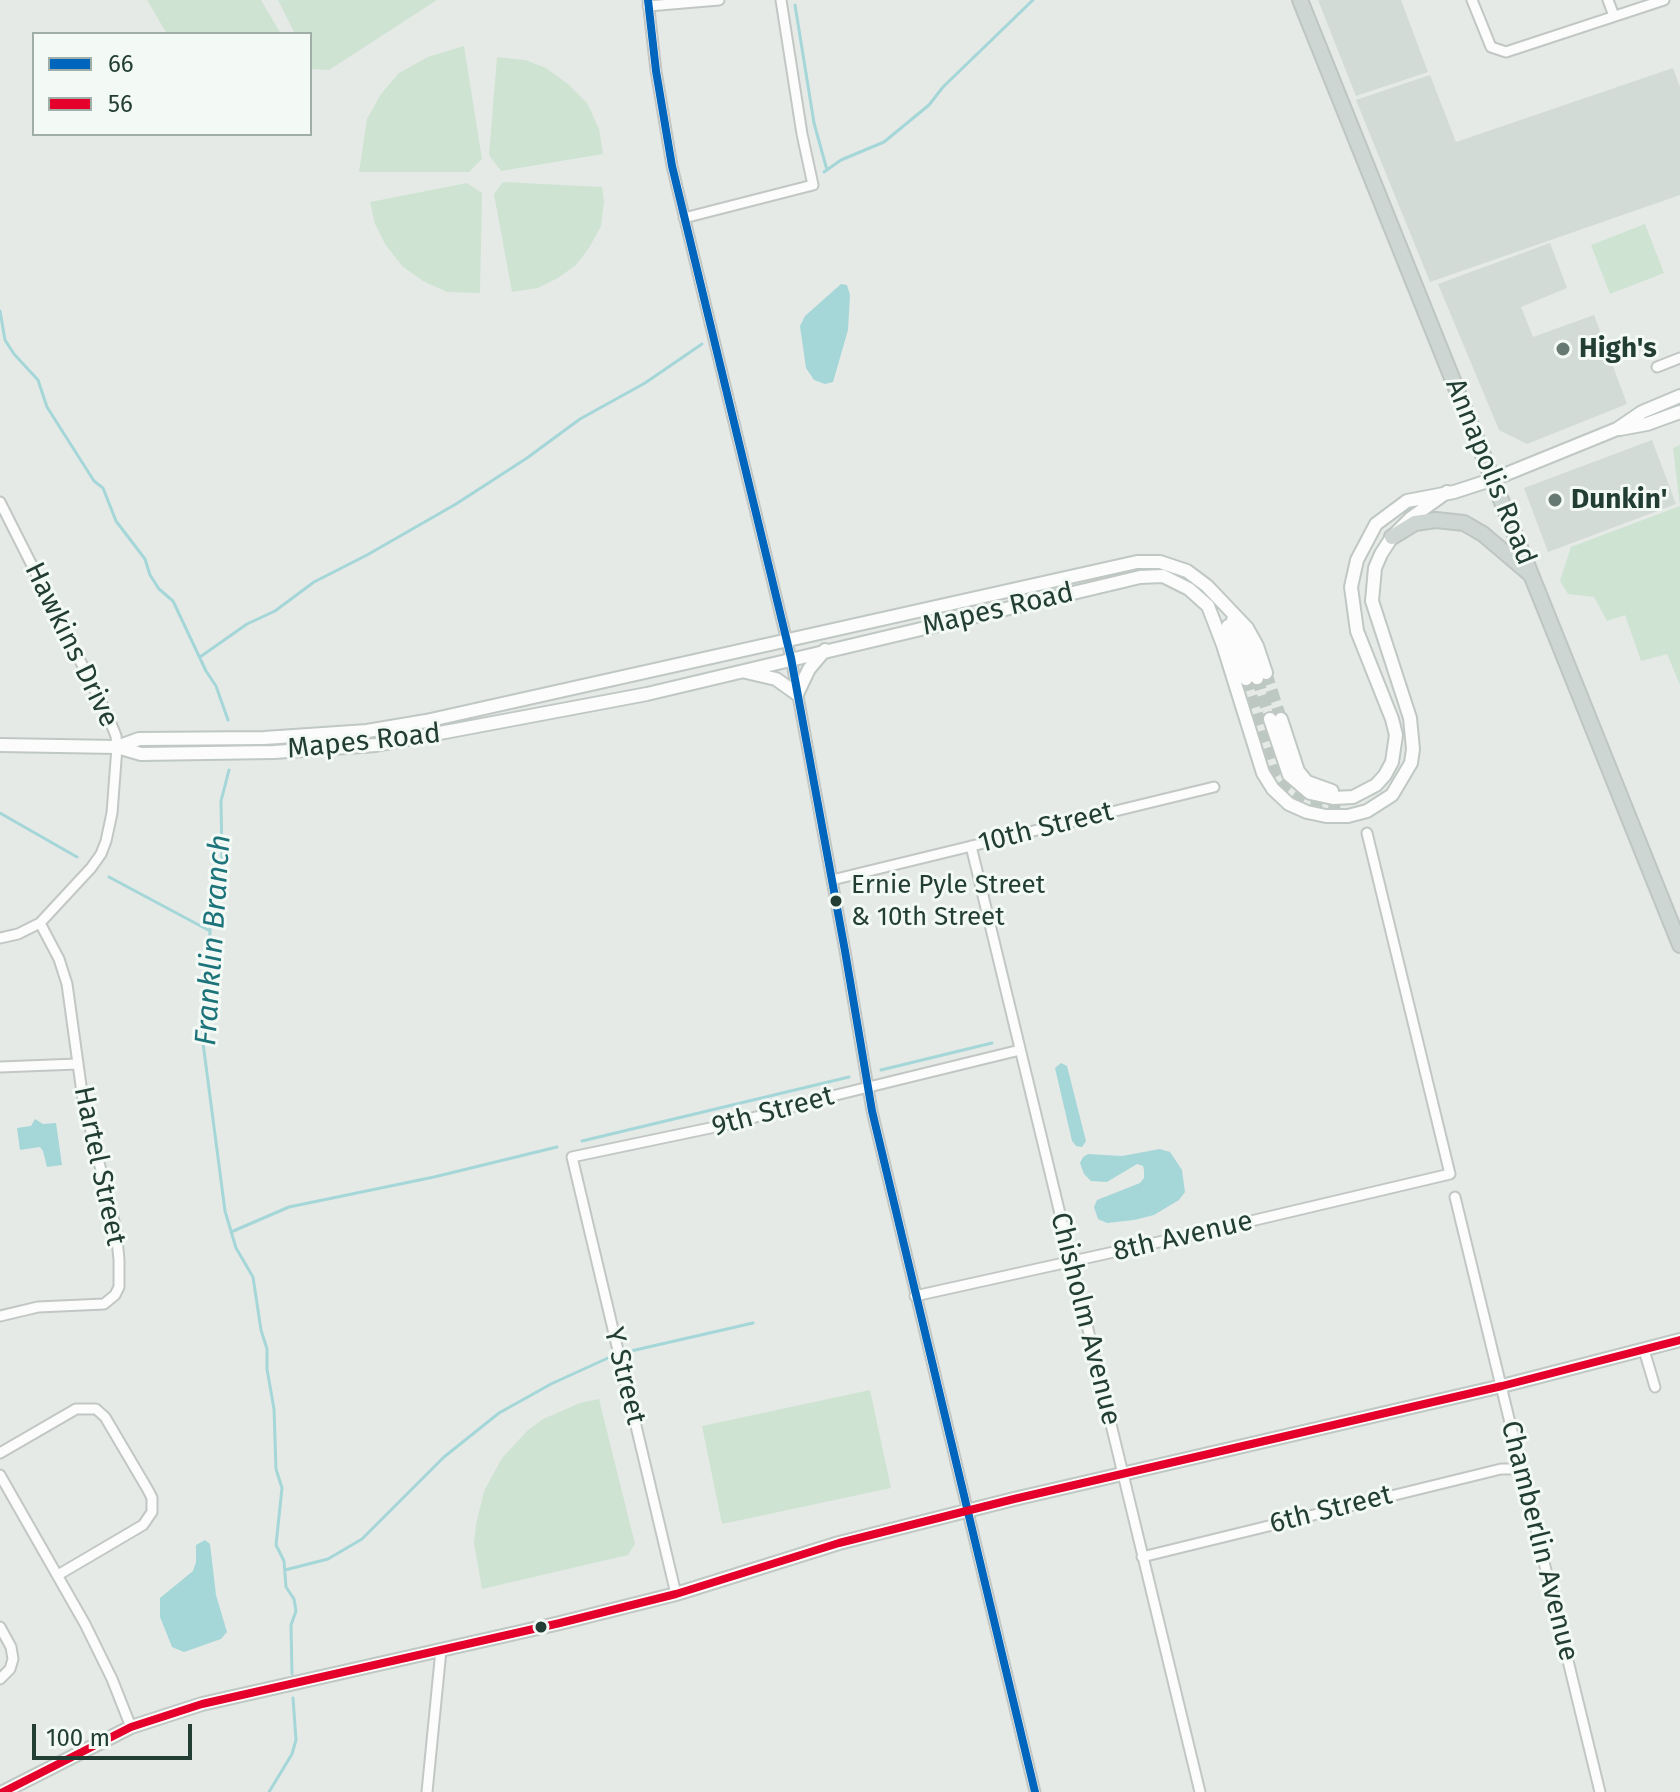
<!DOCTYPE html>
<style>
body{margin:0}
#map{position:relative;width:1680px;height:1792px;overflow:hidden;background:#e5eae7;font-family:"Fira Sans",sans-serif}
canvas{display:block}
.legend{position:absolute;left:32px;top:32px;width:280px;height:104px;box-sizing:border-box;background:#f3f9f5;border:2px solid #9faea8;margin:0;padding:10px 14px;list-style:none;font-size:24px;color:#223e34}
.legend li{display:flex;align-items:center;gap:16px;height:40px}
.legend b{width:40px;border:2px solid #9faea8}
.scale{position:absolute;left:32px;top:1724px;width:160px;height:36px;box-sizing:border-box;border:4px solid #223e34;border-top:0;padding-left:10px;font-size:24px;line-height:28px;white-space:nowrap;color:#223e34;-webkit-text-stroke:6px #f3f9f5;paint-order:stroke}
</style>
<div id="map">
<canvas width="1680" height="1792"></canvas>
<ul class="legend">
<li><b style="height:10px;background:#0065bd"></b>66</li>
<li><b style="height:10px;background:#e4002b"></b>56</li>
</ul>
<div class="scale">100 m</div>
</div>
<script>
const c = document.querySelector('canvas').getContext('2d');
c.lineJoin = 'round';
function fillPath(path, color) {
  c.fillStyle = color;
  c.fill(path, 'evenodd');
}
function poly(rows) {
  const path = new Path2D();
  for (const r of rows) {
    path.moveTo(r[0], r[1]);
    for (let i = 2; i < r.length; i += 2) path.lineTo(r[i], r[i + 1]);
  }
  return path;
}
function stroke(path, color, width, dash) {
  c.strokeStyle = color;
  c.lineWidth = width;
  c.lineCap = dash ? 'butt' : 'round';
  c.setLineDash(dash || []);
  c.stroke(path);
}
function drawText(font, color, halo, rows, align = 'center') {
  c.font = font + ' "Fira Sans",sans-serif';
  c.lineWidth = 6;
  c.setLineDash([]);
  c.textBaseline = 'middle';
  c.strokeStyle = halo;
  c.fillStyle = color;
  for (const [text, x, y, turn = 0] of rows) {
    c.save();
    c.translate(x, y);
    c.rotate((+turn || 0) * Math.PI / 180);
    c.textAlign = isNaN(turn) ? turn : align;
    if (halo) c.strokeText(text, 0, 0);
    c.fillText(text, 0, 0);
    c.restore();
  }
}
const built = poly([
 [1318,0,1401,0,1428,72,1356,96],
 [1673,68,1680,87,1680,195,1430,282,1356,100,1430,75,1456,142],
 [1550,243,1567,288,1521,307,1533,337,1594,315,1627,404,1527,444,1499,430,1438,284],
 [1652,440,1676,504,1548,552,1524,488]
]);
const green = poly([
 [147,0,261,0,281,34,167,34],
 [278,0,437,0,329,70,312,69,310,34,295,34],
 [464,46,482,159,469,172,359,172,367,119,381,94,399,73,428,57],
 [497,57,525,60,546,68,568,84,587,103,599,129,603,154,501,171,489,155],
 [503,182,602,187,604,202,601,226,589,248,576,265,558,278,538,288,512,292,494,194],
 [467,183,482,193,480,293,447,292,423,281,402,266,385,244,375,224,370,202],
 [1645,224,1664,273,1610,294,1591,245],
 [1680,445,1680,685,1667,654,1641,661,1625,615,1607,621,1594,597,1568,594,1560,581,1571,547,1680,506,1673,448],
 [870,1390,891,1488,722,1524,702,1426],
 [599,1399,635,1544,628,1555,482,1589,474,1543,476,1525,484,1491,502,1458,528,1430,543,1419,580,1403]
]);
const water = poly([
 [841,284,847,285,850,295,848,330,833,382,825,384,814,380,806,368,800,326,805,316],
 [1061,1063,1067,1066,1086,1141,1082,1147,1076,1146,1072,1141,1055,1068],
 [35,1119,43,1124,56,1123,62,1165,47,1167,43,1151,40,1147,20,1150,17,1128,31,1126],
 [1160,1149,1170,1152,1182,1170,1185,1192,1179,1200,1154,1215,1134,1220,1107,1223,1098,1219,1094,1207,1097,1200,1140,1183,1144,1178,1144,1170,1143,1166,1137,1164,1107,1182,1091,1181,1084,1174,1080,1163,1083,1157,1088,1154,1122,1156],
 [205,1540,210,1544,216,1595,227,1632,221,1639,184,1652,172,1647,160,1617,160,1598,193,1571,196,1562,196,1545]
]);
const stream = poly([
 [795,5,814,123,827,170],
 [824,172,841,160,884,142,929,105,943,87,1033,0],
 [0,311,5,340,14,354,38,380,47,407,94,481,103,488,116,521,145,559,150,575,159,589,173,601,206,671,216,686,228,720],
 [200,657,247,624,275,611,314,582,367,555,456,504,527,458,580,419,645,383,702,344],
 [229,770,221,801,222,863,210,928,209,978,202,1017,203,1043,225,1211,236,1248,253,1277,261,1330,267,1349,267,1369,274,1409,276,1469,282,1488,276,1545,284,1561,286,1587,294,1599,296,1611,291,1625,292,1674],
 [0,813,77,857],
 [109,877,210,931],
 [881,1070,992,1043],
 [582,1141,849,1077],
 [231,1232,289,1207,434,1177,557,1147],
 [631,1351,753,1323],
 [285,1570,328,1559,362,1539,444,1457,499,1413,551,1384,608,1358],
 [269,1792,292,1754,296,1740,293,1698]
]);
const secondaryTunnel = poly([
 [1266,673,1281,719],
 [1257,678,1270,719],
 [1246,679,1275,770,1283,783,1309,801,1345,803]
]);
const street = poly([
 [648,0,656,71,672,166,791,658,845,951,872,1111,1035,1792],
 [1472,0,1491,47,1506,52,1664,0],
 [1608,0,1614,16],
 [648,6,719,0],
 [684,218,813,185,802,134,781,0],
 [1657,367,1680,358],
 [0,502,108,716,116,736,117,747,112,813,106,841,101,854,91,868,40,923,18,934,0,938],
 [971,846,1200,1792],
 [832,880,1214,787],
 [0,1067,77,1064],
 [1455,1197,1600,1792],
 [915,1296,1213,1230,1450,1174,1367,833],
 [0,1316,38,1307,104,1304,115,1295,119,1287,119,1260,116,1229,83,1100,67,984,59,959,40,923],
 [1644,1350,1655,1387],
 [0,1453,76,1409,96,1409,105,1417,148,1490,152,1498,152,1512,143,1525,58,1575],
 [0,1475,85,1624,112,1679,131,1727],
 [1142,1557,1501,1469,1520,1469],
 [676,1594,572,1157,734,1123,828,1097,1020,1050],
 [0,1627,11,1647,13,1659,10,1669,0,1679],
 [427,1792,441,1650]
]);
const secondary = poly([
 [1620,429,1647,424,1680,412],
 [1233,620,1247,649,1257,678],
 [1228,626,1246,679],
 [746,672,776,679,797,694,809,669,825,650],
 [1270,719,1289,775,1310,793,1333,798,1353,797,1376,785,1385,775,1392,762,1396,735,1392,719,1357,631,1351,587,1357,560,1376,524,1407,501,1454,492,1494,479,1617,429,1642,412,1680,396],
 [1281,719,1298,771,1307,782,1332,791],
 [0,745,117,747,141,754,274,752,376,745,647,694,1115,583,1140,577,1163,576,1189,589,1208,606,1223,645,1263,773,1273,789,1289,804,1307,812,1326,816,1348,816,1367,811,1392,795,1411,763,1413,749,1410,718,1372,601,1375,568,1381,554,1392,537,1411,518,1447,492],
 [117,747,139,739,264,738,367,731,426,721,1137,562,1160,562,1187,571,1207,586,1247,628,1257,646,1266,673],
 [3,1792,131,1727,202,1704,560,1623,676,1594,839,1543,1014,1499,1502,1386,1680,1340]
]);
const primary = poly([
 [1300,0,1680,945],
 [1392,537,1415,523,1436,520,1464,523,1483,534,1530,574]
]);
const bus1 = poly([
 [648,0,656,71,672,166,791,658,845,951,872,1111,1035,1792]
]);
const bus2 = poly([
 [3,1792,131,1727,202,1704,560,1623,676,1594,839,1543,1014,1499,1502,1386,1680,1340]
]);
const markers = [
 [1563,349,8,"#667a73"],
 [1555,500,8,"#667a73"],
 [836,901,7,"#223e34"],
 [541,1627,7,"#223e34"]
];
const busNames = [
 ["Ernie Pyle Street",851,886],
 ["& 10th Street",851,918]
];
const poiNames = [
 ["High's",1579,349],
 ["Dunkin'",1571,500]
];
const streetNames = [
 ["Annapolis Road",1490,472,68],
 ["Mapes Road",998,610,-13],
 ["Hawkins Drive",71,645,64],
 ["Mapes Road",364,742,-6],
 ["10th Street",1046,828,-14],
 ["9th Street",773,1112,-15],
 ["Hartel Street",99,1166,78],
 ["8th Avenue",1183,1237,-13],
 ["Chisholm Avenue",1085,1319,76],
 ["Y Street",624,1376,76],
 ["6th Street",1331,1510,-14],
 ["Chamberlin Avenue",1539,1541,76]
];
const waterNames = [
 ["Franklin Branch",214,940,-86]
];
fillPath(built, '#d3dbd7');
fillPath(green, '#cee3d2');
fillPath(water, '#a5d6d8');
stroke(stream, '#a5d6d8', 3);
stroke(secondaryTunnel, '#bec8c3', 12, [12, 6]);
stroke(street, '#c2c7c4', 13);
stroke(secondary, '#c0c8c4', 16);
stroke(primary, '#bdc6c2', 18);
stroke(street, '#fbfcfb', 9);
stroke(secondary, '#fbfcfb', 12);
stroke(primary, '#ced6d3', 14);
stroke(bus1, '#0065bd', 8);
stroke(bus2, '#e4002b', 8);
for (const [x, y, r, color] of markers) {
  const dot = new Path2D();
  dot.arc(x, y, r, 0, 2 * Math.PI);
  c.fillStyle = color;
  c.fill(dot);
  stroke(dot, '#f3f9f5', 3);
}
drawText('26px', '#223e34', '#f3f9f5', busNames, 'left');
drawText('bold 28px', '#223e34', '#f3f9f5', poiNames, 'left');
drawText('28px', '#223e34', '#f3f9f5', streetNames);
drawText('italic 30px', '#1c747a', '#f3f9f5', waterNames);
</script>
